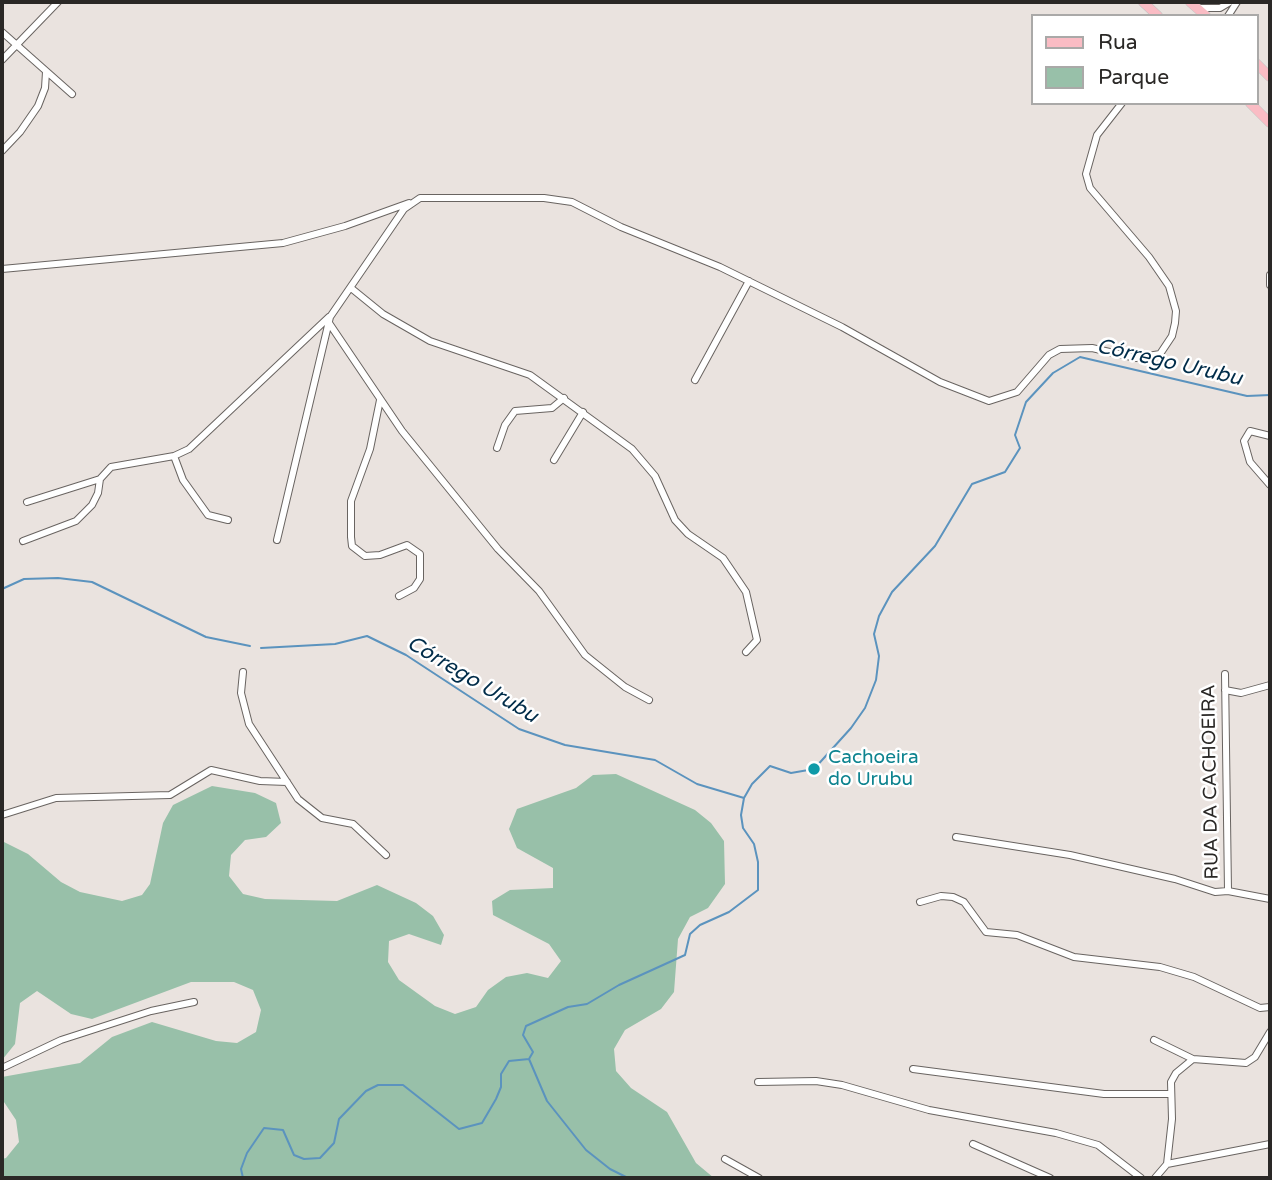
<!DOCTYPE html>
<meta charset="utf-8">
<style>
body{margin:0}
#map{position:relative;width:1272px;height:1180px;overflow:hidden;background:#eae3df;font-family:"Varela Round",sans-serif}
canvas{display:block}
.frame{position:absolute;inset:0;border:4px solid #2a2826;pointer-events:none}
.legend{position:absolute;left:1031px;top:14px;width:228px;height:91px;box-sizing:border-box;background:#fff;border:2px solid #aaa9a8;margin:0;padding:9px 12px;list-style:none;font-size:21px;color:#2a2826}
.legend li{display:flex;align-items:center;gap:14px;height:35px}
.legend b{width:35px;border:2px solid #aaa9a8}
</style>
<div id="map">
<canvas width="1272" height="1180"></canvas>
<div class="frame"></div>
<ul class="legend">
<li><b style="height:9px;background:#fabcc4"></b>Rua</li>
<li><b style="height:19px;background:#98c0a9"></b>Parque</li>
</ul>
</div>
<script>
const c = document.querySelector('canvas').getContext('2d');
c.lineJoin = 'round';
function fillPath(path, color) {
  c.fillStyle = color;
  c.fill(path, 'evenodd');
}
function poly(rows) {
  const path = new Path2D();
  for (const r of rows) {
    path.moveTo(r[0], r[1]);
    for (let i = 2; i < r.length; i += 2) path.lineTo(r[i], r[i + 1]);
  }
  return path;
}
function stroke(path, color, width, dash) {
  c.strokeStyle = color;
  c.lineWidth = width;
  c.lineCap = dash ? 'butt' : 'round';
  c.setLineDash(dash || []);
  c.stroke(path);
}
function drawText(font, color, halo, rows, align = 'center') {
  c.font = font + ' "Varela Round",sans-serif';
  c.lineWidth = 5;
  c.setLineDash([]);
  c.textBaseline = 'middle';
  c.strokeStyle = halo;
  c.fillStyle = color;
  for (const [text, x, y, turn = 0] of rows) {
    c.save();
    c.translate(x, y);
    c.rotate((+turn || 0) * Math.PI / 180);
    c.textAlign = isNaN(turn) ? turn : align;
    if (halo) c.strokeText(text, 0, 0);
    c.fillText(text, 0, 0);
    c.restore();
  }
}
const green = poly([
 [616,774,695,810,711,823,724,841,725,884,708,908,690,917,678,939,674,992,661,1009,625,1030,614,1049,616,1071,631,1088,667,1112,696,1163,714,1178,2,1178,2,1159,6,1158,19,1142,16,1120,2,1099,2,1077,80,1063,112,1037,152,1022,216,1041,237,1043,256,1032,261,1010,253,990,234,982,191,982,92,1019,71,1014,37,991,20,1003,15,1044,2,1060,2,841,28,854,61,882,80,892,122,901,142,895,150,884,163,823,173,805,212,786,255,793,276,803,281,823,266,837,245,840,231,855,229,876,243,894,265,899,337,901,377,885,416,903,433,916,444,935,441,945,409,934,389,941,388,962,399,980,435,1006,455,1014,476,1007,488,990,506,977,527,973,548,978,561,961,549,944,493,915,492,901,510,890,553,888,553,868,517,848,509,829,517,809,576,788,593,775]
]);
const stream = poly([
 [2,589,24,579,58,578,92,582,206,637,250,646],
 [261,648,335,644,367,636,406,655,519,729,565,745,655,760,697,784,744,798],
 [529,1059,547,1101,586,1150,610,1169,628,1178],
 [243,1178,241,1169,247,1153,264,1128,283,1130,294,1155,304,1159,320,1158,334,1143,339,1119,366,1091,378,1085,403,1085,459,1129,482,1123,496,1099,501,1087,501,1074,509,1061,529,1059,533,1052,523,1035,526,1026,568,1007,587,1004,619,985,685,955,690,934,700,925,729,912,758,890,758,862,754,844,743,828,741,815,744,798,752,784,770,766,791,773,814,769,851,728,865,708,876,680,879,656,874,634,879,616,892,592,935,546,972,484,1005,472,1020,448,1015,435,1026,402,1053,373,1080,357,1247,396,1270,395]
]);
const street = poly([
 [1199,8,1220,8,1230,2],
 [1228,16,1237,2],
 [2,32,72,94],
 [2,60,58,2],
 [2,151,20,132,38,106,45,88,46,72],
 [2,269,283,243,345,226,409,203],
 [1270,275,1270,285],
 [351,288,383,314,430,341,530,375,632,449,655,476,675,520,688,534,723,558,746,592,757,640,746,652],
 [329,323,402,431,498,549,539,591,585,655,625,687,649,700],
 [695,380,749,281],
 [380,400,370,449,351,501,351,537,352,546,365,556,380,555,407,545,420,554,420,579,414,588,399,596],
 [1270,436,1250,431,1244,441,1250,462,1270,485],
 [497,448,505,425,515,411,552,408,564,398],
 [174,456,183,480,208,515,228,520],
 [554,460,583,412],
 [27,502,100,479],
 [277,540,330,317,404,209,420,198,544,198,572,202,621,227,720,267,842,327,940,382,989,401,1017,392,1049,355,1060,349,1092,348,1136,358,1160,354,1172,336,1175,323,1176,311,1169,286,1149,257,1090,188,1086,174,1097,135,1122,103],
 [23,541,76,521,92,505,98,493,100,479,111,467,174,456,189,449,329,317],
 [243,672,241,693,249,724,298,799,322,818,353,824,386,855],
 [1225,674,1228,891],
 [1225,690,1241,693,1270,685],
 [2,815,56,798,170,795,211,770,260,781,287,782],
 [956,837,1070,855,1175,879,1215,892,1228,891,1270,899],
 [920,902,941,896,953,897,964,902,986,932,1017,935,1074,957,1160,967,1194,977,1260,1008,1270,1007],
 [1154,1040,1193,1059],
 [2,1068,61,1040,151,1011,194,1002],
 [913,1069,1104,1094,1170,1094],
 [758,1082,816,1081,842,1085,929,1110,1056,1133,1098,1145,1141,1178],
 [973,1144,1050,1178],
 [725,1159,759,1178],
 [1167,1164,1270,1144],
 [1155,1178,1167,1164,1172,1119,1171,1082,1176,1073,1193,1059,1246,1063,1255,1057,1270,1032]
]);
const primary = poly([
 [1143,2,1158,16],
 [1190,2,1206,16],
 [1256,63,1270,77],
 [1250,103,1270,123]
]);
const markers = [
 [814,769,7,"#0f9aa8"]
];
const cultureNames = [
 ["Cachoeira",828,758],
 ["do Urubu",828,780]
];
const streetNames = [
 ["RUA DA CACHOEIRA",1211,782,-91]
];
const waterNames = [
 ["Córrego Urubu",1169,363,13],
 ["Córrego Urubu",472,680,31]
];
fillPath(green, '#98c0a9');
stroke(stream, '#5b93be', 2);
stroke(street, '#696461', 8);
stroke(primary, '#c3c3c2', 10);
stroke(street, '#fff', 6);
stroke(primary, '#fabcc4', 9);
for (const [x, y, r, color] of markers) {
  const dot = new Path2D();
  dot.arc(x, y, r, 0, 2 * Math.PI);
  c.fillStyle = color;
  c.fill(dot);
  stroke(dot, '#fff', 2.5);
}
drawText('19px', '#0d838f', '#fff', cultureNames, 'left');
drawText('19px', '#2a2826', '#fff', streetNames);
drawText('italic 21px', '#002c49', '#fff', waterNames);
</script>
